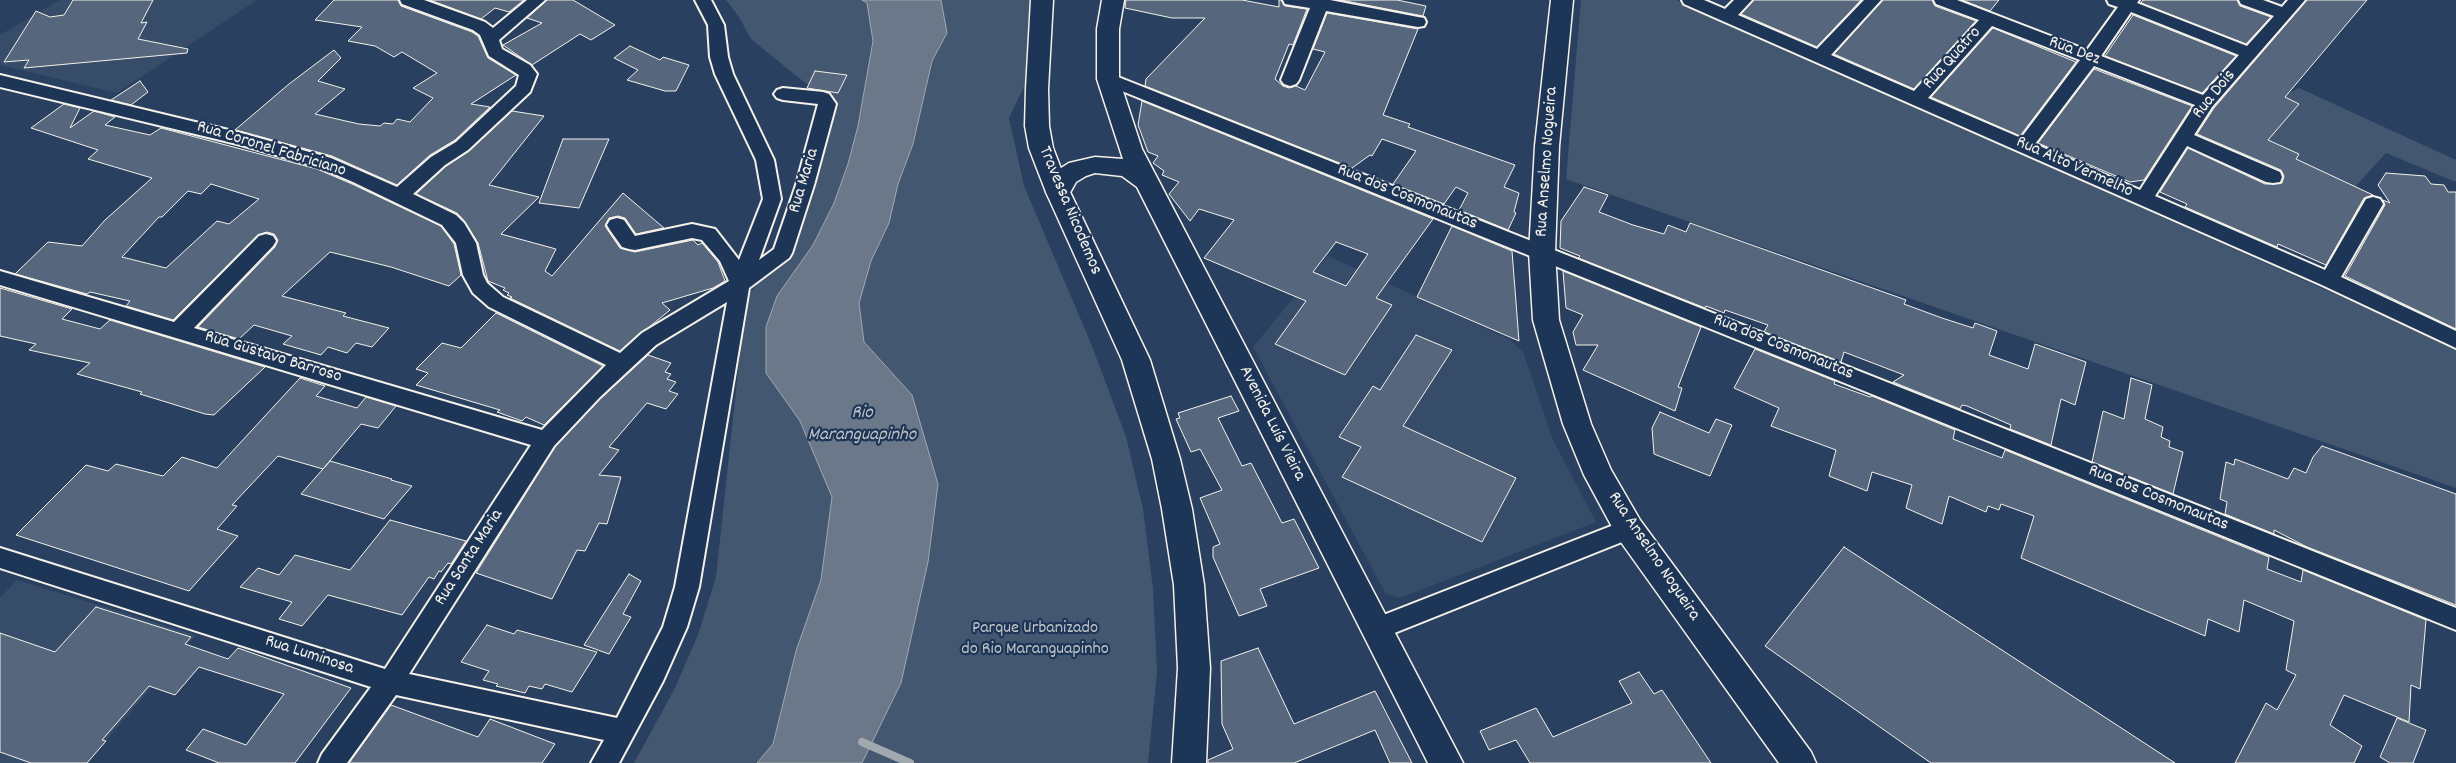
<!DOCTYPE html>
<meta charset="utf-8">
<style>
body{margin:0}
canvas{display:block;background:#2a4060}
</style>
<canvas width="2456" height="763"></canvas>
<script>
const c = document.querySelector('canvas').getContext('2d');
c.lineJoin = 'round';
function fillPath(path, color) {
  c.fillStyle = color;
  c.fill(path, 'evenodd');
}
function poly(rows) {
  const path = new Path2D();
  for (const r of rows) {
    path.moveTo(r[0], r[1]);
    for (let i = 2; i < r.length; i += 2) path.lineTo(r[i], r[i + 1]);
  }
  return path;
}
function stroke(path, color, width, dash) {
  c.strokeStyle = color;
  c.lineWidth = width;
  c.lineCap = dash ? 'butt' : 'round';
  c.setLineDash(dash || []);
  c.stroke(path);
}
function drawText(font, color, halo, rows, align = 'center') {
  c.font = font + ' Dekko,sans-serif';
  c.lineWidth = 4.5;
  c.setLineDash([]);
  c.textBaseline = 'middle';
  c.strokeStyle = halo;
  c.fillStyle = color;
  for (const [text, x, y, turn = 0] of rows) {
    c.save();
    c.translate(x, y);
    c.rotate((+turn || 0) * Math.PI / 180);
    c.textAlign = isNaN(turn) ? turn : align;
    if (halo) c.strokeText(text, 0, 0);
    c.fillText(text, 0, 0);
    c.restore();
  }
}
const built = poly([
 [60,0,257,0,117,93,0,65,0,35],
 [1328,256,1509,339,1523,352,1553,440,1596,522,1400,598,1386,594,1253,347],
 [17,580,196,635,87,763,0,763,0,598]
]);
const green = poly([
 [726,0,862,0,867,3,873,41,858,126,848,164,835,200,813,245,777,296,766,373,800,421,832,497,821,580,796,651,773,744,757,763,634,763,674,690,698,635,716,577,744,316,751,291,786,253,830,118,833,100,804,82,751,39,739,17],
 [941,0,1034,0,1030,74,1009,118,1024,186,1092,346,1126,437,1143,509,1153,589,1157,672,1148,763,862,763,901,683,928,562,938,484,912,395,864,342,859,303,871,261,889,223,898,184,913,144,932,61,947,33],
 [1581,0,1676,0,2456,348,2456,488,1566,179],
 [2299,88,2456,160,2456,182,2386,153,2354,188,2296,159,2299,154,2279,145,2275,150,2257,130,2283,96]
]);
const water = poly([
 [862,0,941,0,947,33,932,61,913,144,898,184,889,223,871,261,859,303,864,342,912,395,938,484,928,562,901,683,862,763,757,763,773,744,796,651,821,580,832,497,800,421,766,373,766,327,777,296,813,245,834,203,848,164,858,126,873,41,867,3,862,0]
]);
const stream = poly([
 [862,742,910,763]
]);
const building = poly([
 [73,0,153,0,141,23,147,22,138,39,188,49,187,53,24,68,29,60,4,62,36,11,50,17,64,15,73,0],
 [334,0,398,0,401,6,472,32,478,36,488,58,516,75,471,104,490,107,455,140,430,155,397,185,332,156,235,130,289,84,334,50,341,58,318,81,345,89,315,114,359,124,380,126,384,123,393,124,397,119,410,122,433,98,413,88,437,73,402,52,394,57,375,46,348,41,362,27,315,20,334,0],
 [430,0,524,0,509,12,495,8,481,19,430,0],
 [547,0,573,0,615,25,591,40,580,34,532,65,503,45,542,23,527,18,547,0],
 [1126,0,1242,0,1279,7,1279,0,1281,0,1285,6,1307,9,1293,45,1289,44,1275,79,1283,86,1289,88,1296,86,1305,90,1325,52,1313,49,1327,13,1418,29,1383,115,1410,124,1408,127,1515,165,1504,187,1519,193,1514,212,1516,213,1508,230,1459,210,1468,193,1456,187,1444,204,1393,184,1416,151,1382,139,1372,156,1370,155,1352,168,1145,86,1146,79,1205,18,1172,18,1125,8,1126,0],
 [1340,0,1397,0,1426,6,1423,16,1340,0],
 [1754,0,1861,0,1817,47,1741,14,1754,0],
 [1883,0,1932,0,1935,6,1976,21,1914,89,1834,54,1883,0],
 [1962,0,1999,0,1990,11,1962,0],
 [2143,0,2237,0,2240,6,2271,17,2246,44,2141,3,2143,0],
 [2307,0,2367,0,2285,97,2299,104,2268,140,2299,154,2296,159,2373,195,2364,198,2326,265,2278,244,2277,247,2185,207,2187,204,2160,192,2188,148,2265,184,2282,183,2284,176,2281,170,2197,134,2214,108,2307,0],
 [2133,15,2236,56,2202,93,2105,56,2133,15],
 [1993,28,2076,62,2020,136,1931,97,1993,28],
 [630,46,660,60,663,57,689,65,676,91,665,91,627,80,638,70,614,58,630,46],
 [2094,69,2192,106,2144,180,2130,182,2038,143,2094,69],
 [815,71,847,75,838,93,807,88,815,71],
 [140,81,148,92,131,105,111,100,140,81],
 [1142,101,1433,219,1376,298,1392,305,1345,375,1275,344,1306,301,1204,258,1234,220,1199,209,1190,221,1169,194,1179,182,1162,175,1164,171,1153,163,1158,156,1148,152,1138,125,1142,101],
 [1336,242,1368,254,1346,286,1313,272,1336,242],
 [64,104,80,108,70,128,94,111,115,117,105,125,150,135,161,128,317,169,352,184,441,226,454,244,461,275,449,286,391,267,330,252,282,296,346,313,343,316,389,328,372,347,356,343,347,353,328,347,321,355,283,344,292,336,254,325,239,339,198,327,275,247,278,240,274,234,267,232,258,235,173,320,126,306,130,301,90,292,87,294,15,274,48,242,82,246,105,220,152,178,88,159,98,150,31,128,64,104],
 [211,184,259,199,229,224,217,221,166,268,122,257,159,217,162,217,188,191,201,194,211,184],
 [512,111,544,116,489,185,539,197,501,234,556,249,545,271,552,276,623,193,664,228,636,234,625,218,618,216,609,218,605,226,620,248,635,252,693,240,698,245,702,243,718,262,725,281,713,288,662,303,670,310,620,351,510,298,512,297,507,295,509,293,503,290,505,288,488,281,478,243,465,222,457,213,416,194,446,166,469,151,512,111],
 [563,139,609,139,579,208,539,203,563,139],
 [2386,173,2425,176,2431,184,2444,185,2448,192,2456,192,2456,329,2345,276,2385,205,2383,200,2390,203,2378,185,2386,173],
 [1584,187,1608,195,1599,212,1633,225,1664,234,1668,225,1686,232,1690,223,1906,300,1904,304,1942,318,1973,328,1975,323,1997,331,1989,355,2028,369,2035,344,2086,362,2075,405,2061,399,2051,445,2010,429,2011,425,1967,406,1962,405,1960,409,1893,382,1904,375,1844,352,1841,362,1764,332,1768,325,1725,310,1724,313,1706,306,1705,308,1578,258,1580,256,1560,248,1561,221,1584,187],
 [1452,226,1512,251,1519,341,1417,297,1452,226],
 [1563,271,1701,327,1678,387,1682,388,1675,411,1583,370,1598,345,1576,345,1573,332,1583,315,1566,308,1563,271],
 [0,288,72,309,62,319,100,329,110,320,265,367,214,415,205,414,140,394,142,392,77,374,90,363,29,350,36,344,0,336,0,288],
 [496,313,603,366,544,425,526,417,522,421,497,412,500,410,416,385,428,373,416,369,442,343,461,348,496,313],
 [1416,335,1452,350,1403,426,1516,478,1482,542,1342,477,1361,447,1339,437,1373,386,1380,390,1416,335],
 [1755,349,1835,381,1834,384,1870,397,1872,396,1955,430,1953,439,2002,458,2005,450,2269,557,2267,569,2301,582,2303,570,2426,620,2420,689,2411,685,2409,722,2344,695,2330,725,2362,746,2354,763,2235,763,2266,703,2277,710,2296,675,2286,670,2294,621,2244,600,2239,632,2208,619,2205,636,2021,558,2034,516,2001,504,1999,510,1988,506,1986,512,1949,496,1942,524,1906,508,1912,485,1872,472,1867,491,1829,476,1836,450,1771,426,1779,408,1734,388,1755,349],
 [648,355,671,363,665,372,671,374,667,379,676,382,669,391,678,394,666,409,647,403,609,447,619,450,599,475,621,477,607,524,599,523,585,551,577,550,552,599,476,573,555,447,601,398,648,355],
 [300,378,325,386,316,396,357,408,366,397,396,406,378,428,361,424,323,469,278,456,232,505,237,506,217,529,238,536,189,591,16,535,86,465,108,471,116,464,163,476,182,457,217,468,300,378],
 [2131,378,2152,385,2145,419,2163,427,2161,437,2170,441,2169,447,2183,452,2173,494,2092,462,2103,411,2124,419,2131,378],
 [1231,396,1239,411,1218,418,1242,466,1251,463,1282,523,1294,519,1319,568,1260,589,1267,606,1239,616,1213,557,1213,547,1220,544,1200,498,1222,490,1200,449,1191,452,1176,419,1180,418,1178,413,1231,396],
 [1660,412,1709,433,1716,419,1732,425,1710,476,1654,454,1652,428,1660,412],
 [2322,446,2456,494,2456,605,2307,547,2274,530,2274,534,2225,514,2227,502,2220,499,2226,462,2234,465,2235,459,2288,479,2294,468,2306,473,2313,457,2322,446],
 [330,461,392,479,391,480,412,486,384,519,301,494,330,461],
 [390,520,466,541,451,564,448,563,441,572,439,571,434,579,429,577,402,615,328,595,302,626,279,619,292,602,240,587,258,568,279,575,295,555,350,570,390,520],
 [1844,547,2175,763,1931,763,1765,646,1844,547],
 [629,574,641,581,623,614,631,617,609,654,584,645,629,574],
 [96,607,191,637,185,644,228,659,238,648,351,688,295,763,219,763,186,750,203,729,246,745,284,694,199,667,175,695,149,686,102,740,106,741,87,763,31,763,0,752,0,633,55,652,96,607],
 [487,625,514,634,517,630,597,652,572,692,545,684,542,689,529,686,525,693,496,686,498,684,483,680,489,671,461,662,487,625],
 [1258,648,1294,724,1375,691,1412,763,1390,763,1375,730,1294,763,1208,763,1208,760,1233,749,1222,724,1221,661,1258,648],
 [1639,672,1654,694,1662,690,1711,763,1530,763,1516,740,1489,750,1480,731,1536,708,1553,737,1632,703,1619,681,1639,672],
 [391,705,478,737,490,719,555,744,542,763,349,763,391,705],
 [2397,718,2426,730,2413,763,2390,763,2380,757,2397,718]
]);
const street = poly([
 [400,0,424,0,485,22,493,28,527,0,545,0,499,40,502,49,530,65,537,74,530,92,468,150,445,165,413,194,456,215,464,223,476,243,483,275,487,283,503,297,620,353,642,333,729,281,720,261,702,240,692,238,635,250,629,249,622,247,610,230,607,225,610,220,617,218,624,220,635,236,692,224,715,229,739,260,763,199,756,160,715,74,710,57,708,25,695,0,711,0,724,25,728,57,733,74,774,160,781,199,759,260,774,249,796,185,818,104,783,100,777,98,774,94,777,90,783,88,823,92,829,94,836,104,814,185,792,253,789,258,749,288,699,587,687,627,663,681,619,763,591,763,604,740,396,695,347,763,318,763,322,754,371,687,0,568,0,548,385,669,531,445,0,285,0,271,174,322,259,236,266,234,273,236,276,241,273,246,194,328,542,430,606,365,489,307,473,293,463,275,456,243,442,225,353,182,318,167,241,145,0,87,0,75,241,133,331,158,397,187,431,157,456,142,516,86,519,75,489,56,480,35,473,30,402,4,400,0],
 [727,302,675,587,663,627,617,718,409,674,554,446,600,397,656,345,727,302],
 [1283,0,1330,0,1418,17,1424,18,1426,22,1424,26,1418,27,1326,11,1299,80,1296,84,1290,86,1284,84,1281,80,1310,8,1285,4,1283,0],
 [1682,0,1704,0,1725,9,1734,0,1752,0,1738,15,1817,49,1864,0,1881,0,1831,55,1914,91,1979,20,1936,4,1934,0,1957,0,2087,50,2118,7,2109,4,2107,0,2139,0,2137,3,2247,46,2274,16,2241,4,2239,0,2263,0,2282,7,2288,0,2305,0,2212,107,2194,135,2280,172,2282,177,2280,182,2273,183,2266,182,2187,146,2155,196,2325,270,2366,199,2373,197,2380,199,2383,204,2341,277,2456,331,2456,348,2322,285,1684,4,1682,0],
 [2131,12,2239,55,2203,95,2101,56,2131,12],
 [1992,26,2080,60,2021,138,1928,98,1992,26],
 [2094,66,2195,105,2140,190,2035,144,2094,66],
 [1108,73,2456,608,2456,630,1102,83,1099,79,1102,75,1108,73],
 [1629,519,1637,522,1641,529,1637,536,1377,640,1368,637,1365,629,1368,621,1629,519]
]);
const secondary = poly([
 [1031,0,1053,0,1048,89,1049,126,1053,148,1070,192,1150,360,1180,459,1192,509,1204,585,1210,668,1206,763,1172,763,1178,668,1174,585,1162,509,1152,459,1122,360,1046,192,1029,148,1025,126,1026,89,1031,0]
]);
const primary = poly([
 [1102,0,1124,0,1119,29,1119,79,1142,149,1463,763,1428,763,1137,187,1122,176,1095,173,1086,176,1076,182,1067,198,1058,201,1049,198,1046,192,1058,170,1069,163,1095,157,1123,159,1097,79,1097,29,1102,0],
 [1551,0,1573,0,1559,146,1555,252,1559,320,1591,424,1611,470,1640,520,1811,752,1816,763,1779,763,1618,538,1584,475,1563,424,1533,320,1529,252,1535,146,1551,0]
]);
const streetNames = [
 ["Rua Dez",2074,52,21],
 ["Rua Quatro",1953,59,-48],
 ["Rua Dois",2215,95,-51],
 ["Rua Coronel Fabriciano",271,150,17],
 ["Rua Anselmo Nogueira",1548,162,-86],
 ["Rua Alto Vermelho",2074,168,24],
 ["Rua Maria",805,181,-73],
 ["Rua dos Cosmonautas",1407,198,22],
 ["Travessa Nicodemos",1069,211,67],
 ["Rua dos Cosmonautas",1783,348,22],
 ["Rua Gustavo Barroso",273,358,17],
 ["Avenida Luís Vieira",1271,424,63],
 ["Rua dos Cosmonautas",2158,499,22],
 ["Rua Anselmo Nogueira",1653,557,56],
 ["Rua Santa Maria",470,558,-57],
 ["Rua Luminosa",309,656,18]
];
const parkNames = [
 ["Parque Urbanizado",1035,630],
 ["do Rio Maranguapinho",1035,651]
];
const waterNames = [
 ["Rio",862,414],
 ["Maranguapinho",862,436]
];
fillPath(built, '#374c69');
fillPath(green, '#445771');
fillPath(water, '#6a788a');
stroke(water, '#a1a8b0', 1);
stroke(stream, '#a1a8b0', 8);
fillPath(building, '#56677d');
stroke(building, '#f4f1e8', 1);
stroke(street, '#f4f1e8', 4);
stroke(secondary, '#f4f1e8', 3);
stroke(primary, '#f4f1e8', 3);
fillPath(street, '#1d3557');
fillPath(secondary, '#1d3557');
fillPath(primary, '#1d3557');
drawText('18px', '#f4f1e8', '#1d3557', streetNames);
drawText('18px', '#bfc3c4', '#1d3557', parkNames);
drawText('italic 19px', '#bdc1c2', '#1d3557', waterNames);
</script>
